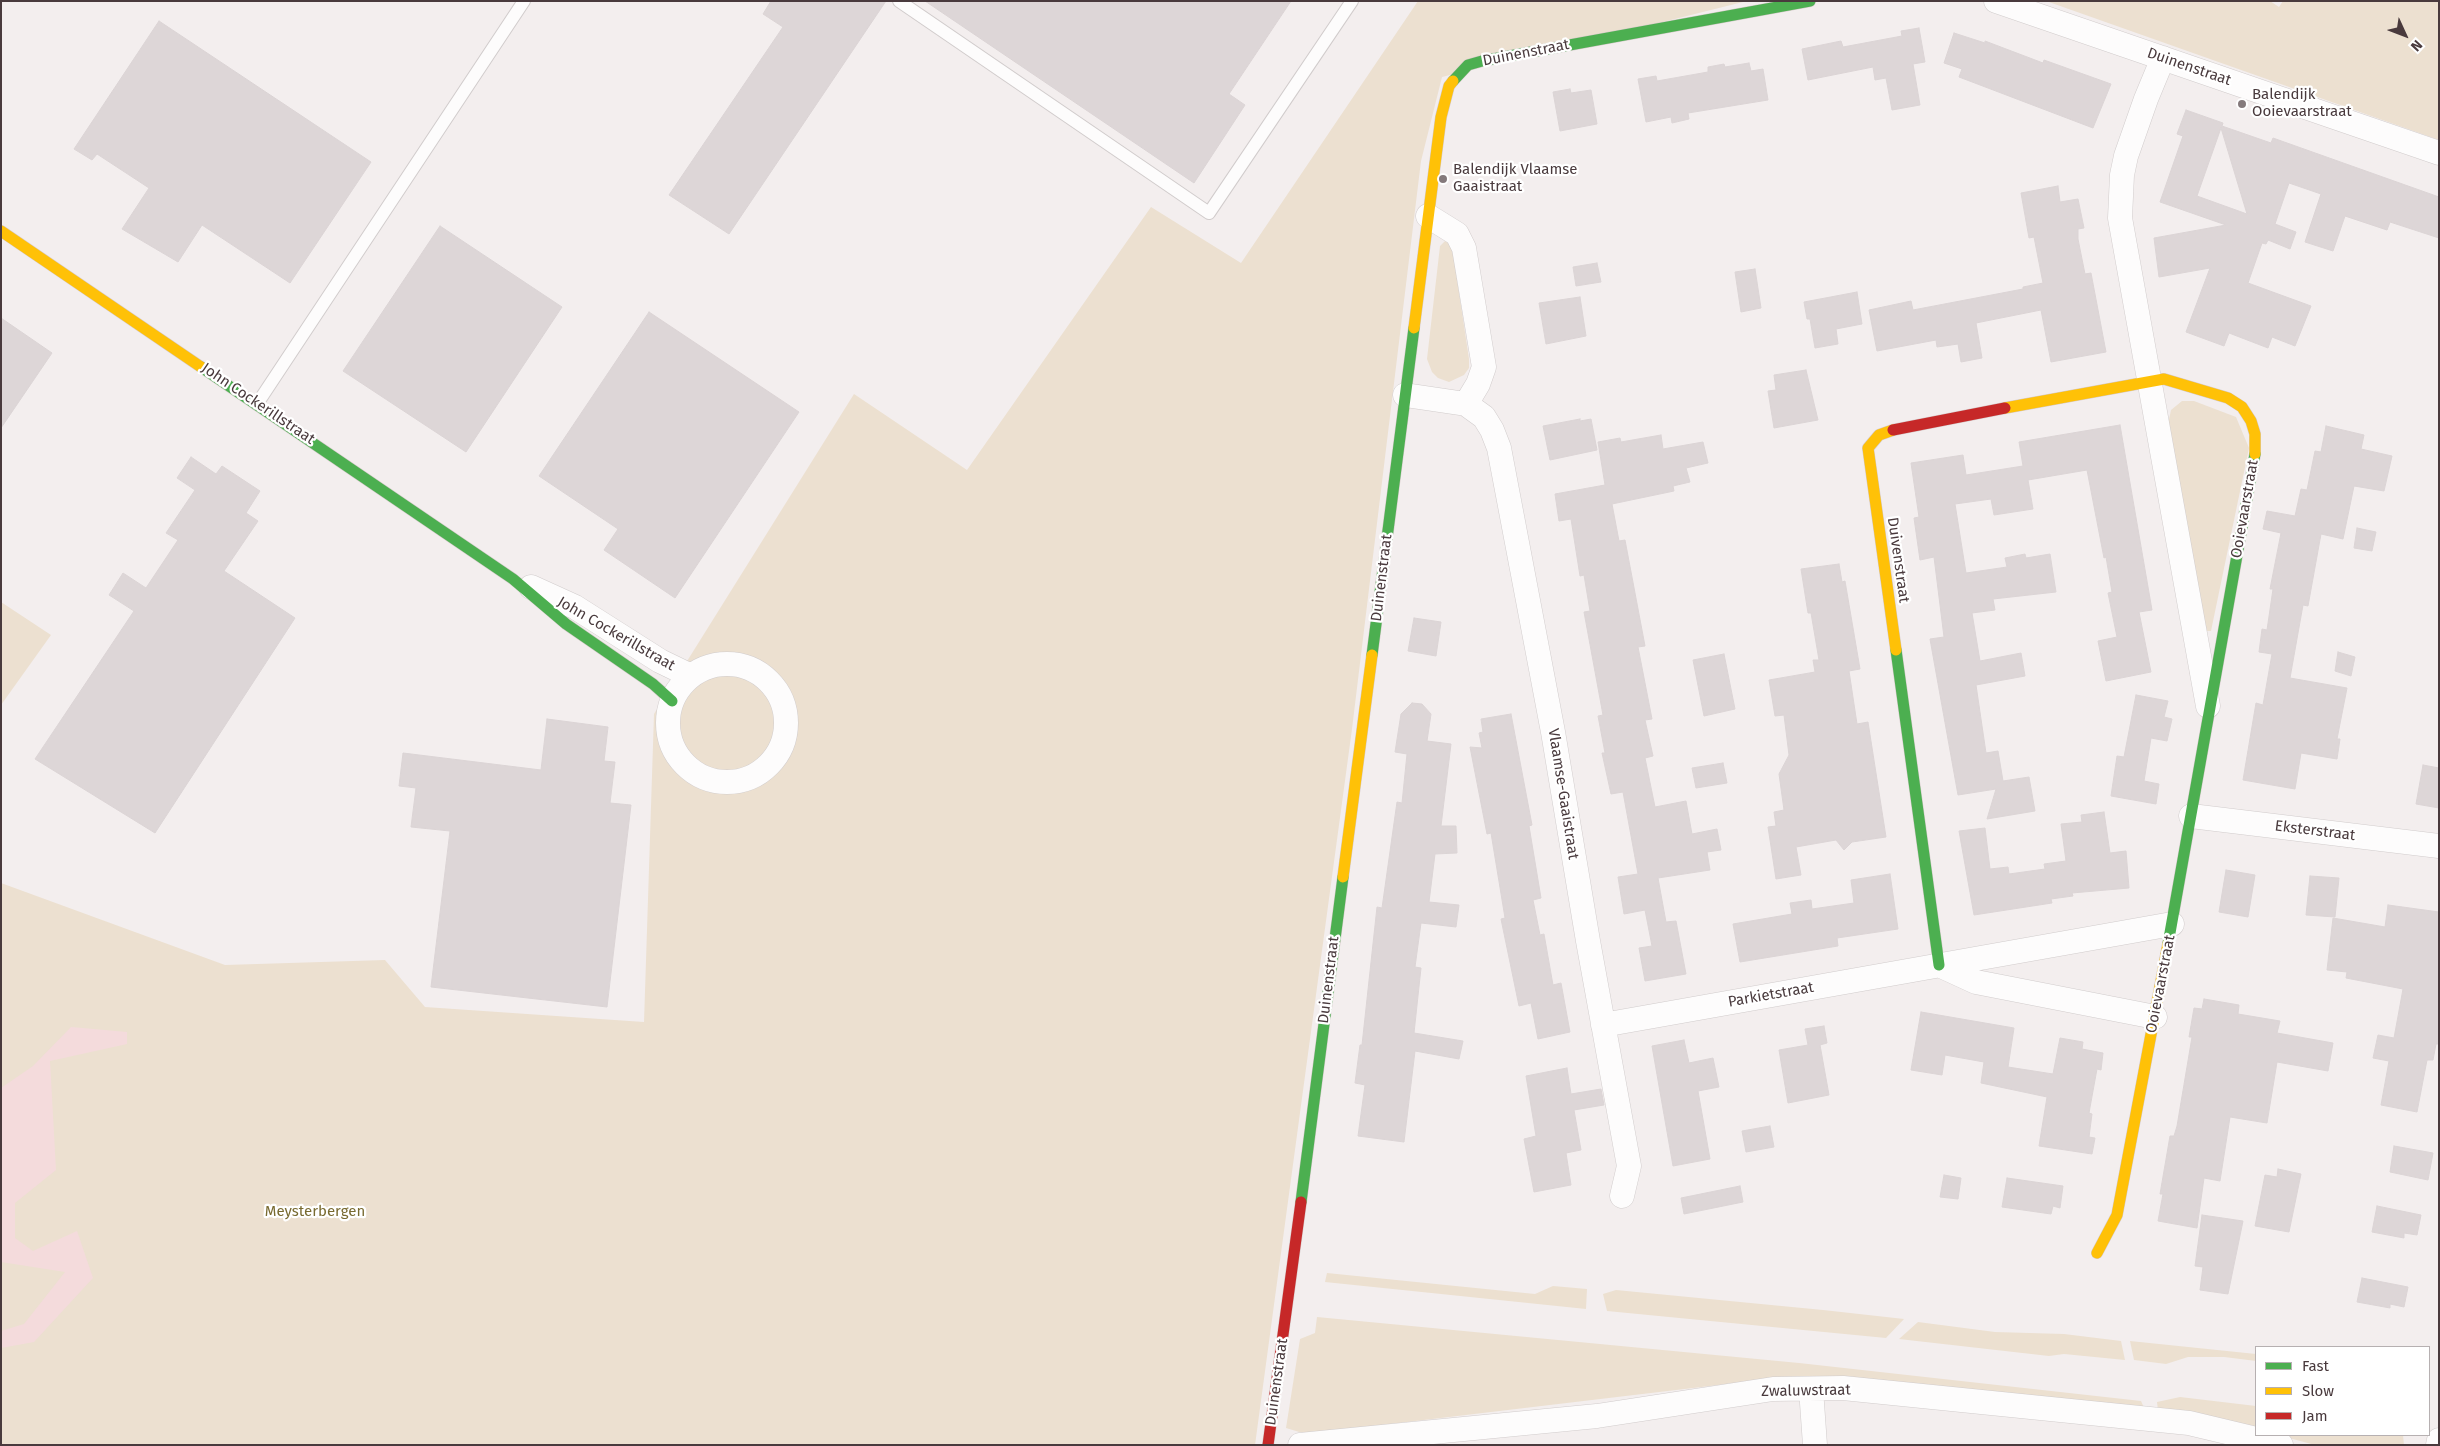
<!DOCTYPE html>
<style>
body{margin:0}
#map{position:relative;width:2440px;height:1446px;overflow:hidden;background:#f3eeee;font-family:"Fira Sans",sans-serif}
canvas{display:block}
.frame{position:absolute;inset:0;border:2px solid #493a3d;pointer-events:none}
.legend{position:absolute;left:2255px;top:1346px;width:175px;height:90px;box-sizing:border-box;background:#fff;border:1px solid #b6b0b1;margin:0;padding:6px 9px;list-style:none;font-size:15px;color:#493a3d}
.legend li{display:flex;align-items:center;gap:10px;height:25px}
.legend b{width:25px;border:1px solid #b6b0b1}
.north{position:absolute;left:2380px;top:10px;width:50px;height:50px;-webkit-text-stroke:4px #fff;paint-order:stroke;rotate:133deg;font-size:14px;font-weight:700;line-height:20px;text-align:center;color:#493a3d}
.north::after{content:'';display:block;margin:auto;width:18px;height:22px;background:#493a3d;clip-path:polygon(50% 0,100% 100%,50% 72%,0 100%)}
</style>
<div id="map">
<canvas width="2440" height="1446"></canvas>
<div class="frame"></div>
<ul class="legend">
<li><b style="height:6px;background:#4caf50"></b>Fast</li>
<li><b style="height:6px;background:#ffc107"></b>Slow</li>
<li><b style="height:6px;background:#c62828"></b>Jam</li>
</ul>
<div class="north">N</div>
</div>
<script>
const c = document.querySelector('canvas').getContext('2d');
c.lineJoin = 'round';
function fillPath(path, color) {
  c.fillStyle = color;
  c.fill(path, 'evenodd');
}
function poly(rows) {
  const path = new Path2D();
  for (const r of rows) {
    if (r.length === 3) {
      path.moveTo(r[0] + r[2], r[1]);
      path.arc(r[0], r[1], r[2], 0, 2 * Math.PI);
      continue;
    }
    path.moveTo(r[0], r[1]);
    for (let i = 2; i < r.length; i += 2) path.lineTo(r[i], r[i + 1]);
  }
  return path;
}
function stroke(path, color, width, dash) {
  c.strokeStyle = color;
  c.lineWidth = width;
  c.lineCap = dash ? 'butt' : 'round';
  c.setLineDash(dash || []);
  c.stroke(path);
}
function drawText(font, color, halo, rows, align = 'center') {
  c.font = font + ' "Fira Sans",sans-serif';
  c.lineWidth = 4.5;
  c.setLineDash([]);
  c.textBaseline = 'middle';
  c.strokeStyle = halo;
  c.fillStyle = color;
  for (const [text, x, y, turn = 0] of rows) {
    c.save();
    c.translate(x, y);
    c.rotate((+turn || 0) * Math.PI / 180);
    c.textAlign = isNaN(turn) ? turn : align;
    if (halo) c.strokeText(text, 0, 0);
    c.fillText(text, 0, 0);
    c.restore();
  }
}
const green = poly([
 [1418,1,1747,1,1442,77,1421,161,1352,729,1255,1445,1,1445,1,883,225,965,385,960,425,1007,644,1022,654,714,854,394,967,470,1151,207,1241,263],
 [2046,1,2270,1,2279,7,2283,1,2439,1,2439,140],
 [1445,241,1450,244,1453,252,1469,359,1469,368,1464,375,1449,382,1438,378,1432,372,1427,359,1440,246],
 [2182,401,2194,401,2236,417,2249,448,2211,631,2205,631,2168,424,2171,410],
 [1,602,51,635,1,705],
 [1327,1273,1535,1294,1553,1286,1587,1289,1586,1309,1325,1282],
 [1616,1290,1823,1310,1904,1319,1886,1338,1607,1311,1603,1294],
 [1317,1317,1799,1363,2141,1401,2145,1410,1793,1379,1735,1383,1306,1434,1286,1428,1300,1339,1315,1333],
 [1918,1322,1995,1332,2064,1334,2121,1341,2125,1360,2064,1354,2049,1356,1899,1339],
 [2130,1341,2256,1354,2256,1361,2224,1357,2188,1357,2166,1364,2134,1360],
 [2180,1397,2256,1406,2256,1429,2158,1410,2157,1402],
 [2278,1435,2403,1435,2404,1445,2315,1445]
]);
const sand = poly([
 [71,1027,127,1032,127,1044,50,1061,56,1170,15,1203,15,1238,33,1251,77,1231,93,1278,34,1342,1,1348,1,1331,24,1324,65,1272,1,1262,1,1088,33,1066]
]);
const building = poly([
 [771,1,886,1,729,234,669,195,783,27,763,14,771,1],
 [925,1,1291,1,1229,94,1245,105,1194,183,925,1],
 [159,21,371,162,290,283,202,225,178,262,122,229,149,188,97,154,92,160,74,149,159,21],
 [1919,28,1925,62,1913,64,1920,105,1892,110,1886,78,1875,80,1873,67,1808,80,1802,49,1841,41,1843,47,1902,36,1901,31,1919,28],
 [1954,33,1985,43,1985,41,2043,63,2044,60,2111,84,2093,128,1959,77,1962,69,1944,63,1954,33],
 [1749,63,1751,71,1763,69,1768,100,1688,113,1689,119,1672,123,1671,117,1646,122,1638,79,1656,76,1657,81,1708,72,1708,67,1724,64,1725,67,1749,63],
 [1570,89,1571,93,1591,90,1597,124,1560,131,1553,92,1570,89],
 [2186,110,2223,123,2222,126,2271,143,2273,138,2439,197,2439,238,2390,222,2387,230,2345,216,2333,251,2305,242,2321,194,2289,183,2275,224,2296,232,2290,249,2268,240,2266,244,2262,243,2248,283,2311,306,2295,346,2272,337,2268,348,2229,333,2224,346,2186,332,2210,268,2159,277,2154,238,2226,225,2160,202,2183,136,2177,134,2186,110],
 [2221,128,2247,214,2197,196,2221,128],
 [2058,186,2060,202,2078,199,2084,228,2078,229,2078,239,2085,274,2091,273,2106,352,2051,362,2041,310,1976,323,1982,358,1961,362,1958,344,1937,347,1936,340,1877,351,1869,310,1911,301,1913,310,2023,289,2023,287,2043,283,2034,237,2029,238,2021,193,2058,186],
 [440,226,562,307,466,452,343,371,440,226],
 [1597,263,1601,282,1576,286,1573,267,1597,263],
 [1755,269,1761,308,1741,312,1735,272,1755,269],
 [1857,292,1862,324,1836,329,1838,344,1815,348,1810,319,1807,319,1804,302,1857,292],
 [1580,297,1586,336,1546,344,1539,303,1580,297],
 [649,312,799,412,675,598,604,550,618,529,539,476,649,312],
 [1,318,52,353,1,428,1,318],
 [1806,370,1818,420,1774,428,1768,391,1776,390,1774,375,1806,370],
 [1580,419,1580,421,1591,419,1597,450,1550,460,1543,426,1580,419],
 [2120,425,2152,610,2139,612,2151,672,2106,681,2098,641,2117,637,2108,593,2112,592,2106,557,2104,558,2087,470,2028,480,2033,509,1994,515,1991,499,1955,504,1966,573,2007,567,2005,558,2025,554,2026,558,2050,554,2056,592,1993,599,1995,610,1972,613,1980,661,2021,653,2025,676,1976,685,1986,753,1998,751,2003,781,2029,777,2035,811,1987,819,1996,789,1958,795,1930,639,1944,637,1934,557,1920,560,1914,518,1919,517,1911,463,1963,455,1966,475,2023,466,2019,442,2120,425],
 [2326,426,2364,435,2361,449,2392,456,2384,491,2354,486,2343,539,2321,534,2308,606,2303,605,2290,678,2347,688,2337,739,2340,739,2337,759,2301,753,2295,789,2243,780,2256,703,2263,705,2272,654,2259,652,2262,629,2267,630,2273,589,2270,589,2281,533,2263,529,2267,511,2295,516,2301,489,2307,490,2315,451,2321,452,2326,426],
 [1661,435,1663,449,1703,442,1708,463,1686,468,1690,482,1673,486,1674,491,1612,504,1619,541,1625,540,1645,646,1638,647,1652,719,1645,720,1653,756,1645,758,1655,807,1686,801,1692,834,1717,829,1721,850,1707,852,1710,870,1658,878,1666,922,1676,921,1686,974,1645,981,1639,948,1652,946,1645,910,1624,914,1618,877,1638,874,1623,792,1611,794,1602,753,1605,753,1598,716,1603,715,1584,612,1590,611,1584,575,1580,576,1571,519,1559,521,1555,494,1605,485,1598,442,1620,438,1621,442,1661,435],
 [191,457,216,474,222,466,260,491,246,513,258,521,224,571,295,618,155,833,35,759,134,611,109,595,123,573,146,588,178,540,166,533,195,490,177,478,191,457],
 [2357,528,2376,532,2372,551,2354,548,2357,528],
 [1839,564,1842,582,1845,581,1860,669,1849,671,1857,724,1868,722,1886,837,1852,842,1844,850,1836,840,1796,847,1801,875,1776,879,1768,827,1776,826,1774,812,1784,810,1779,774,1789,755,1784,715,1775,716,1769,680,1815,672,1813,660,1819,660,1811,613,1808,613,1801,569,1839,564],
 [1414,618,1441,622,1436,656,1408,651,1414,618],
 [2338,652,2355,657,2351,676,2335,671,2338,652],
 [1724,654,1735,709,1704,716,1693,660,1724,654],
 [2136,695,2168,701,2164,717,2172,719,2167,741,2151,738,2144,781,2159,784,2156,804,2111,796,2117,756,2124,757,2136,695],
 [1412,703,1422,704,1431,714,1427,741,1451,744,1441,826,1456,826,1457,853,1435,854,1429,902,1459,905,1456,927,1421,923,1415,967,1421,968,1414,1033,1463,1041,1459,1059,1415,1051,1404,1142,1358,1136,1365,1085,1355,1083,1360,1045,1362,1045,1377,907,1382,908,1397,802,1402,803,1407,754,1395,752,1401,714,1412,703],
 [1511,714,1532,825,1529,826,1541,898,1533,900,1540,935,1544,934,1553,985,1561,983,1570,1032,1538,1039,1531,1003,1519,1006,1501,919,1505,918,1491,833,1487,834,1470,747,1482,748,1479,733,1483,732,1481,719,1511,714],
 [547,719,608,727,604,761,615,762,610,803,631,805,607,1007,431,987,450,831,411,827,416,788,399,786,403,753,541,770,547,719],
 [1723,763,1727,783,1696,788,1692,768,1723,763],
 [2423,765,2439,768,2439,808,2416,804,2423,765],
 [2104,812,2110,853,2126,851,2129,888,2072,893,2073,896,2051,899,2052,903,1974,915,1959,831,1985,828,1990,869,2008,867,2009,874,2045,869,2044,864,2066,861,2061,824,2082,822,2081,815,2104,812],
 [2226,870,2255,875,2248,917,2219,912,2226,870],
 [1890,874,1898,929,1837,938,1838,946,1740,962,1733,924,1792,914,1790,903,1811,900,1812,909,1854,903,1851,880,1890,874],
 [2310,876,2339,878,2335,917,2306,915,2310,876],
 [2388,905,2439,912,2439,1044,2436,1044,2433,1060,2427,1060,2417,1112,2381,1105,2389,1061,2373,1058,2378,1035,2394,1038,2403,989,2346,978,2347,972,2327,970,2333,918,2385,927,2388,905],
 [2204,999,2239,1005,2238,1014,2280,1021,2277,1033,2333,1043,2328,1071,2277,1062,2267,1123,2230,1117,2220,1181,2204,1178,2197,1228,2158,1221,2163,1194,2160,1194,2170,1136,2174,1136,2177,1126,2192,1037,2189,1037,2194,1008,2202,1009,2204,999],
 [1921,1012,2014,1028,2008,1067,2053,1074,2060,1038,2083,1042,2082,1049,2103,1053,2101,1070,2097,1069,2089,1113,2092,1114,2089,1137,2095,1138,2092,1154,2039,1146,2047,1097,1981,1083,1984,1062,1945,1055,1942,1075,1911,1070,1921,1012],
 [1824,1026,1827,1043,1820,1045,1829,1095,1788,1103,1779,1050,1808,1045,1805,1029,1824,1026],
 [1684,1040,1689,1063,1713,1058,1719,1087,1698,1091,1710,1159,1673,1166,1652,1046,1684,1040],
 [1567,1068,1571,1094,1601,1089,1604,1105,1574,1110,1581,1150,1566,1153,1571,1185,1534,1192,1524,1139,1536,1136,1526,1076,1567,1068],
 [1770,1126,1774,1147,1746,1152,1742,1131,1770,1126],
 [2394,1146,2433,1153,2428,1180,2390,1172,2394,1146],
 [2278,1169,2301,1174,2289,1232,2255,1226,2265,1175,2277,1177,2278,1169],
 [1944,1175,1961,1178,1958,1199,1940,1197,1944,1175],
 [2007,1178,2063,1186,2060,1208,2053,1206,2051,1214,2002,1207,2007,1178],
 [1740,1186,1743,1202,1684,1214,1681,1198,1740,1186],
 [2377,1206,2421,1215,2417,1235,2404,1233,2404,1238,2372,1232,2377,1206],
 [2202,1215,2243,1221,2228,1294,2200,1290,2203,1267,2195,1266,2202,1215],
 [2362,1278,2408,1287,2404,1307,2390,1304,2390,1308,2357,1302,2362,1278]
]);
const lane = poly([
 [899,1,1209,213,1352,1],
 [257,404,524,1]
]);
const street = poly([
 [1996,1,2439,153],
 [2163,58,2146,99,2126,156,2122,175,2120,218,2208,706],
 [1428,216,1457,234,1464,248,1484,367,1478,384,1466,404],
 [1405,395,1466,404,1484,417,1492,430,1499,448,1553,732,1588,941,1629,1166,1622,1196],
 [531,587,575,607,660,661,691,676],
 [727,723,59],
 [2191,816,2439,846],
 [1939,965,1976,982,2155,1017],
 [1603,1025,2172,924],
 [1811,1389,1815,1445],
 [1300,1445,1597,1416,1773,1389,1843,1388,2189,1423,2281,1445],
 [2438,1445,2439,1440]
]);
const fast = poly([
 [1453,81,1468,65,1482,61,1810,1],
 [201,367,513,579,566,624,653,684,672,701],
 [1896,650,1939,965],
 [1372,655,1414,328],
 [2168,944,2255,454],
 [1301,1202,1343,877]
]);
const slow = poly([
 [1,231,201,367],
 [1414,328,1441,117,1449,86,1453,81],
 [2005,408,2164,379,2228,398,2242,407,2251,421,2255,434,2255,454],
 [1893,430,1879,435,1868,448,1896,650],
 [1343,877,1372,655],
 [2097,1253,2117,1215,2168,944]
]);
const jam = poly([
 [1893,430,2005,408],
 [1268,1445,1301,1202]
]);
const markers = [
 [2242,104,5,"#84797b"],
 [1443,179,5,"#84797b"]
];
const streetNames = [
 ["Duinenstraat",1526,53,-11],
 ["Duinenstraat",2189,67,19],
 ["John Cockerillstraat",258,404,34],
 ["Ooievaarstraat",2245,509,-80],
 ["Duivenstraat",1898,560,82],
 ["Duinenstraat",1382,578,-83],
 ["John Cockerillstraat",616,634,30],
 ["Vlaamse-Gaaistraat",1563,794,81],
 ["Eksterstraat",2315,831,7],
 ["Duinenstraat",1329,980,-83],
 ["Ooievaarstraat",2161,984,-79],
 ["Parkietstraat",1771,995,-10],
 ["Duinenstraat",1277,1382,-82],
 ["Zwaluwstraat",1806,1391,-1]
];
const poiNames = [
 ["Balendijk",2252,95],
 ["Ooievaarstraat",2252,112],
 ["Balendijk Vlaamse",1453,170],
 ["Gaaistraat",1453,187]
];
const parkNames = [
 ["Meysterbergen",315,1212]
];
fillPath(green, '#ece0d0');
fillPath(sand, '#f4dbdc');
fillPath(building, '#ddd6d7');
stroke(building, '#dbd4d5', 1);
stroke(lane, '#d1cccc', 14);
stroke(street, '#d1cccc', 25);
stroke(fast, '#d4c9c9', 12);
stroke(slow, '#d4c9c9', 12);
stroke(jam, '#d4c9c9', 12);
stroke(lane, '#fdfcfc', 12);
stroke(street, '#fdfcfc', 24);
stroke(fast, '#4caf50', 11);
stroke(slow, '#ffc107', 11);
stroke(jam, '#c62828', 11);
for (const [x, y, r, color] of markers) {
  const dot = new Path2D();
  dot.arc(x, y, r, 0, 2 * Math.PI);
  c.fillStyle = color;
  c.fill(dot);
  stroke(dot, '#fff', 2);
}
drawText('15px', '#493a3d', '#fff', streetNames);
drawText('15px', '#493a3d', '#fff', poiNames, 'left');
drawText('15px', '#786a30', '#fff', parkNames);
</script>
